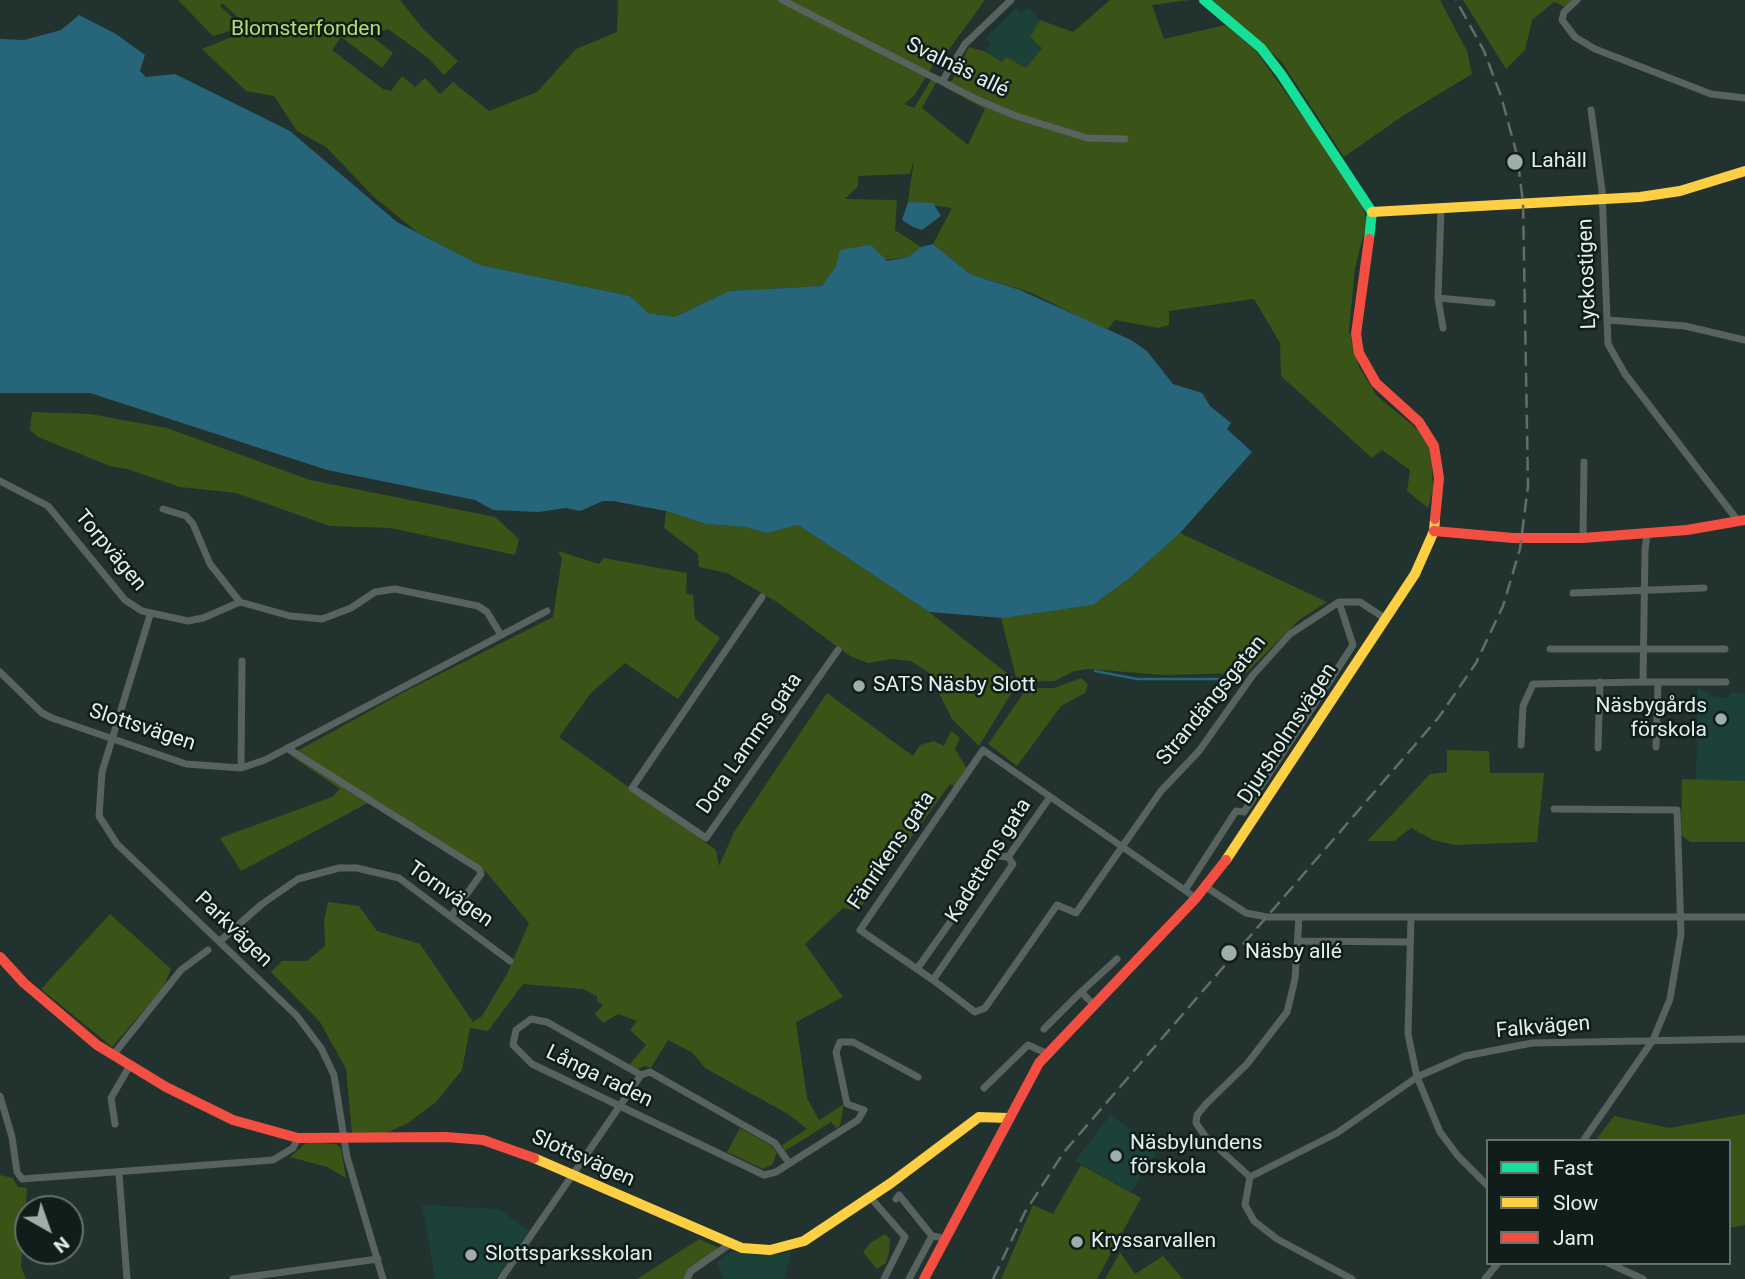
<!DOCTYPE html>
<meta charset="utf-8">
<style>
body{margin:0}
#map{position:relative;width:1745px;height:1279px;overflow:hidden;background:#22322e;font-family:Roboto,sans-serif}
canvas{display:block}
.legend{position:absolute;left:1486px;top:1139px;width:245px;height:126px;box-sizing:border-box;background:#101d1a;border:2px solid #63726e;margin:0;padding:9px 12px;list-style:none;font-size:21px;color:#e0f1ec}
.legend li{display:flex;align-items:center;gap:14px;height:35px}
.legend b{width:35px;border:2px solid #63726e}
.north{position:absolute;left:14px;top:1195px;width:70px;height:70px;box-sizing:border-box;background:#101d1a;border:2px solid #63726e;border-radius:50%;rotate:140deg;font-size:19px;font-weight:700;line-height:28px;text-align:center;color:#e0f1ec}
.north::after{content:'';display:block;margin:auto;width:24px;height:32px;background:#9eaeaa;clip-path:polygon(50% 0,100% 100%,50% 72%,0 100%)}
</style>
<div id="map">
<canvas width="1745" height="1279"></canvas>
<ul class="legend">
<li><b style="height:9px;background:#16e098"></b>Fast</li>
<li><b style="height:9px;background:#ffcf43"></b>Slow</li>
<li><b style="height:9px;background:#f24e42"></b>Jam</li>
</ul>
<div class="north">N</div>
</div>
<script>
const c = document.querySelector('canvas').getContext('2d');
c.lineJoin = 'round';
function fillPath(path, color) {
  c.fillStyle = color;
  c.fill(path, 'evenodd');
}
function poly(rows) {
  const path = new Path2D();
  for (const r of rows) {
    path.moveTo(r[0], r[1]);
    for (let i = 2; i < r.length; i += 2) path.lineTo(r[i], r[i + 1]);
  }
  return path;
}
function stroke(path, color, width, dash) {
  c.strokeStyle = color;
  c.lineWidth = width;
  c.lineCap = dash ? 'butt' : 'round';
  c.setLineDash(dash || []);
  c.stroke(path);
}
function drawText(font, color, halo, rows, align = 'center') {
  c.font = font + ' Roboto,sans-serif';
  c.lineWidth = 5;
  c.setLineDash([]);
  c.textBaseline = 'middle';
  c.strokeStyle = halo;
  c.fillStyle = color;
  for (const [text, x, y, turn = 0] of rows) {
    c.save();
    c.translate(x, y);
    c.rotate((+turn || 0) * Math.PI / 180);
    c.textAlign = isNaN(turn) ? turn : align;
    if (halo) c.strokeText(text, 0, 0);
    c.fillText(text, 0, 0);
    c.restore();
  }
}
const built = poly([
 [1016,8,1021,13,1029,8,1040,20,1030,37,1042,48,1026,68,1006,57,1003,62,986,52,991,44,985,39],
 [1698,687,1716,698,1729,698,1730,693,1745,693,1745,781,1696,780],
 [1111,1114,1157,1152,1131,1192,1075,1161],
 [422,1205,499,1209,529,1231,495,1279,435,1279],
 [731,1251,757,1256,791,1252,784,1279,724,1279,717,1262]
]);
const green = poly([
 [178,0,400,0,424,30,458,61,444,75,428,58,388,29,371,36,393,53,382,68,341,37,332,50,383,89,391,91,402,76,415,87,425,78,440,94,453,82,489,111,537,92,576,49,617,32,618,0,985,0,940,62,934,64,914,96,904,104,914,108,932,78,937,81,922,108,968,145,985,109,944,87,953,79,969,47,986,52,1002,62,1006,57,1026,68,1042,48,1030,37,1040,20,1073,32,1110,0,1190,0,1152,5,1164,39,1226,25,1256,51,1360,197,1367,221,1355,268,1349,331,1359,367,1377,396,1423,434,1431,449,1433,489,1428,508,1407,491,1410,470,1382,450,1372,458,1281,376,1280,343,1254,299,1169,311,1169,325,1158,328,1115,320,1108,329,1111,333,1032,293,970,274,933,244,952,208,908,202,914,159,910,174,858,176,858,186,845,199,897,200,895,230,921,247,908,257,836,266,823,286,729,291,675,317,648,313,630,296,480,265,417,232,374,197,326,147,297,131,274,96,246,91,202,49,251,29,222,3,220,6,243,27,213,36],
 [1212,0,1440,0,1467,51,1472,74,1404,115,1344,157,1281,61],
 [1463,0,1574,0,1565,7,1554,2,1532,20,1525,50,1506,69],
 [32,412,90,414,167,428,310,480,495,517,519,539,515,555,391,528,330,526,236,493,180,487,127,469,110,466,38,437,30,430],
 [666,511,706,524,745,527,767,533,798,525,929,612,1017,681,1001,618,1093,605,1131,577,1180,533,1327,602,1299,620,1246,673,1163,675,1089,669,1074,671,1055,681,1018,682,979,746,952,719,929,673,911,661,892,659,868,663,850,656,777,602,727,573,699,567,698,554,664,528],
 [558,551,599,564,604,558,687,573,686,593,693,595,695,619,720,638,678,699,625,663,591,693,559,737,716,850,719,866,734,832,827,693,913,756,920,745,934,741,944,746,951,731,960,738,955,749,967,769,955,787,950,784,858,911,843,908,805,944,843,997,796,1022,807,1098,819,1120,844,1104,840,1126,836,1128,831,1122,785,1151,782,1145,807,1129,788,1114,705,1068,693,1053,668,1040,651,1068,644,1066,638,1069,629,1065,646,1045,630,1030,637,1021,618,1014,603,1023,595,1014,603,1005,597,1001,597,996,583,989,523,984,488,1031,470,1028,462,1070,436,1102,408,1123,384,1134,352,1133,346,1069,320,1022,271,972,282,961,307,961,325,946,324,921,328,902,359,906,377,931,420,944,473,1022,482,1016,507,974,529,923,487,873,375,799,241,871,220,838,332,797,340,789,290,755,404,692,553,617,562,558],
 [1081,678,1088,684,1085,693,1061,706,1017,766,988,744,1027,688,1054,688],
 [1447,750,1489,751,1490,773,1544,773,1537,842,1455,845,1433,840,1411,828,1394,841,1367,841,1430,774,1447,772],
 [1682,779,1745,781,1745,842,1690,842,1681,835],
 [110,914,171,969,163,988,112,1047,41,989],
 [1745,1114,1745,1225,1729,1228,1729,1141,1595,1141,1614,1116,1669,1128],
 [740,1128,772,1146,777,1153,772,1165,763,1169,727,1152],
 [307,1142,336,1144,341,1148,346,1178,327,1167,290,1157],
 [1081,1165,1141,1198,1097,1279,1001,1279,1033,1205,1053,1214],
 [0,1175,13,1178,18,1187,27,1188,21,1267,26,1279,0,1279],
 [885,1234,890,1239,889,1252,886,1263,877,1269,863,1252,870,1243],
 [699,1239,719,1248,685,1279,637,1279],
 [1120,1252,1135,1274,1163,1256,1183,1279,1105,1279]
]);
const water = poly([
 [79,15,116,34,145,55,140,71,146,77,175,74,290,131,397,222,480,265,630,296,648,313,675,317,729,291,822,286,836,266,840,250,871,245,887,261,908,257,921,247,933,244,970,274,1020,290,1131,340,1147,351,1173,384,1202,393,1210,406,1231,423,1227,429,1252,452,1180,533,1131,577,1093,605,1003,618,929,612,798,525,767,533,745,527,706,524,666,511,613,501,603,501,580,511,566,508,538,512,493,510,475,500,327,470,90,393,0,393,0,39,24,40,61,30],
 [908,202,933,203,941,216,922,230,913,227,902,220]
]);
const stream = poly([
 [1095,671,1137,679,1242,679]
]);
const street = poly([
 [782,0,978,100,1016,116,1087,138,1125,139],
 [1577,0,1564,12,1562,20,1575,37,1595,49,1711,94,1745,98],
 [943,80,965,44,1011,0],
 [1591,110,1602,190,1608,344,1625,374,1738,521],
 [1441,208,1438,298,1443,328],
 [1438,298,1492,303],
 [1608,320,1685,326,1745,340],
 [0,481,48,506,125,600,142,611,188,621,203,618,240,602],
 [163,509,186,516,193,524,210,564,240,602,290,616,322,619,351,608,375,592,395,589,478,606,487,612,501,635],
 [1647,534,1645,550,1643,682,1726,682],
 [1583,538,1584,462],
 [1573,593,1704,588],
 [762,597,632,788,706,838,838,650],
 [150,615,102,772,99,816,117,844,297,1016,321,1048,334,1075,347,1157,383,1279],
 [1550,649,1725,649],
 [0,672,42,713,52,718,186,764,241,768,265,760,547,611],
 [1521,745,1523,706,1533,684,1643,682],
 [1656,747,1658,682],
 [287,748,479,869,481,874,452,915],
 [1598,748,1600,682],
 [241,768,242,661],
 [1050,797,1008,857,1013,864,933,980,975,1012,985,1008,1057,905,1076,913,1161,791,1199,751,1253,675,1290,634,1339,602,1360,602,1386,619],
 [1554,809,1677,810,1681,934,1670,999,1653,1040,1583,1141],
 [1009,857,997,856,917,969,860,930,983,750,1196,898],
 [1206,887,1246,913,1267,917,1745,917],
 [1185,890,1236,811,1244,812,1353,645,1339,602],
 [1299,917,1295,979,1287,1012,1247,1064,1206,1104,1197,1115,1196,1123,1205,1136,1250,1177,1245,1205,1254,1221,1277,1239,1352,1279],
 [1411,917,1408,1034,1417,1077,1440,1132,1458,1156,1488,1186],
 [220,941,262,904,298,879,339,868,357,868,399,878,510,961],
 [1299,941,1408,942],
 [917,969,933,980],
 [1081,992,1117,959],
 [1044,1029,1081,992,1093,1004],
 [113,1055,181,970,208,950],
 [984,1088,1028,1045,1046,1053],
 [0,1096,12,1137,17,1172,22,1179,273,1160,293,1148,298,1138],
 [115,1124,111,1098,129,1067],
 [789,1163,775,1143,650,1072,641,1075,547,1022,531,1019,516,1030,513,1045,532,1064,764,1175,776,1172,858,1120,864,1110,847,1104,836,1052,840,1042,853,1042,918,1077],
 [119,1173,127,1279],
 [1250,1177,1337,1133,1417,1077,1465,1056,1532,1043,1745,1039],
 [870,1197,905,1237,884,1279],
 [896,1199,899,1195,932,1236,939,1237],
 [1608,1263,1643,1279],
 [233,1279,378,1259],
 [501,1279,641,1075],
 [687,1279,691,1271,730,1244],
 [909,1279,932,1236],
 [1485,1279,1498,1263]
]);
const fast = poly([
 [1204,0,1261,48,1281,74,1372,212,1369,239]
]);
const slow = poly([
 [1372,212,1640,197,1680,191,1745,171],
 [1226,860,1415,574,1434,531,1435,519],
 [534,1158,742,1248,770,1250,804,1241,891,1183,979,1117,1008,1118]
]);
const jam = poly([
 [1369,239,1356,334,1359,353,1376,383,1419,422,1434,446,1439,478,1435,519],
 [1434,531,1513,538,1583,538,1687,530,1745,520],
 [0,957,24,983,97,1045,166,1087,233,1120,298,1138,446,1137,483,1140,534,1158],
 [924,1279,1039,1063,1196,898,1226,860]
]);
const rail = poly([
 [993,1279,1025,1212,1064,1152,1439,717,1476,663,1503,606,1520,549,1528,486,1523,202,1517,155,1501,96,1484,51,1456,0]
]);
const markers = [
 [1515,162,9,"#9eaeaa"],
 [859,686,7,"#9eaeaa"],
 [1721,719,7,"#9eaeaa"],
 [1229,953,9,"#9eaeaa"],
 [1116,1156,7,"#9eaeaa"],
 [1077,1242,7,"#9eaeaa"],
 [471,1255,7,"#9eaeaa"]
];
const parkNames = [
 ["Blomsterfonden",306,30]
];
const streetNames = [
 ["Svalnäs allé",957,68,26],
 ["Lyckostigen",1588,274,-92],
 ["Torpvägen",110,551,50],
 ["Strandängsgatan",1212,701,-51],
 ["Slottsvägen",142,728,18],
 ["Djursholmsvägen",1288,734,-57],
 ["Dora Lamms gata",750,744,-55],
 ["Fänrikens gata",892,851,-56],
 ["Kadettens gata",989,861,-58],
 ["Tornvägen",450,895,35],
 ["Parkvägen",233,930,44],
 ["Falkvägen",1543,1028,-5],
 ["Långa raden",599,1077,26],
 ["Slottsvägen",583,1159,24]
];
const poiNames = [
 ["Lahäll",1531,162],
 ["SATS Näsby Slott",873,686],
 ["Näsbygårds",1707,707,"right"],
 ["förskola",1707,731,"right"],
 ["Näsby allé",1245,953],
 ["Näsbylundens",1130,1144],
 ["förskola",1130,1168],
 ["Kryssarvallen",1091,1242],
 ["Slottsparksskolan",485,1255]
];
fillPath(built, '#1c4138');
fillPath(green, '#3a5316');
fillPath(water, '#26657a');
stroke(stream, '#26657a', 2.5);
stroke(street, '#58625f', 7);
stroke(fast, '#16e098', 10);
stroke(slow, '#ffcf43', 10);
stroke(jam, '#f24e42', 10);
stroke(rail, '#636d6a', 2.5, [14, 7]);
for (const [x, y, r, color] of markers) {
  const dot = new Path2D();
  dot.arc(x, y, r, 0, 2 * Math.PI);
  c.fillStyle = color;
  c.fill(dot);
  stroke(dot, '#101d1a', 2.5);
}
drawText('21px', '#afe16b', '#101d1a', parkNames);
drawText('21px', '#e0f1ec', '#101d1a', streetNames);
drawText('21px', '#e0f1ec', '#101d1a', poiNames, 'left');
</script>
